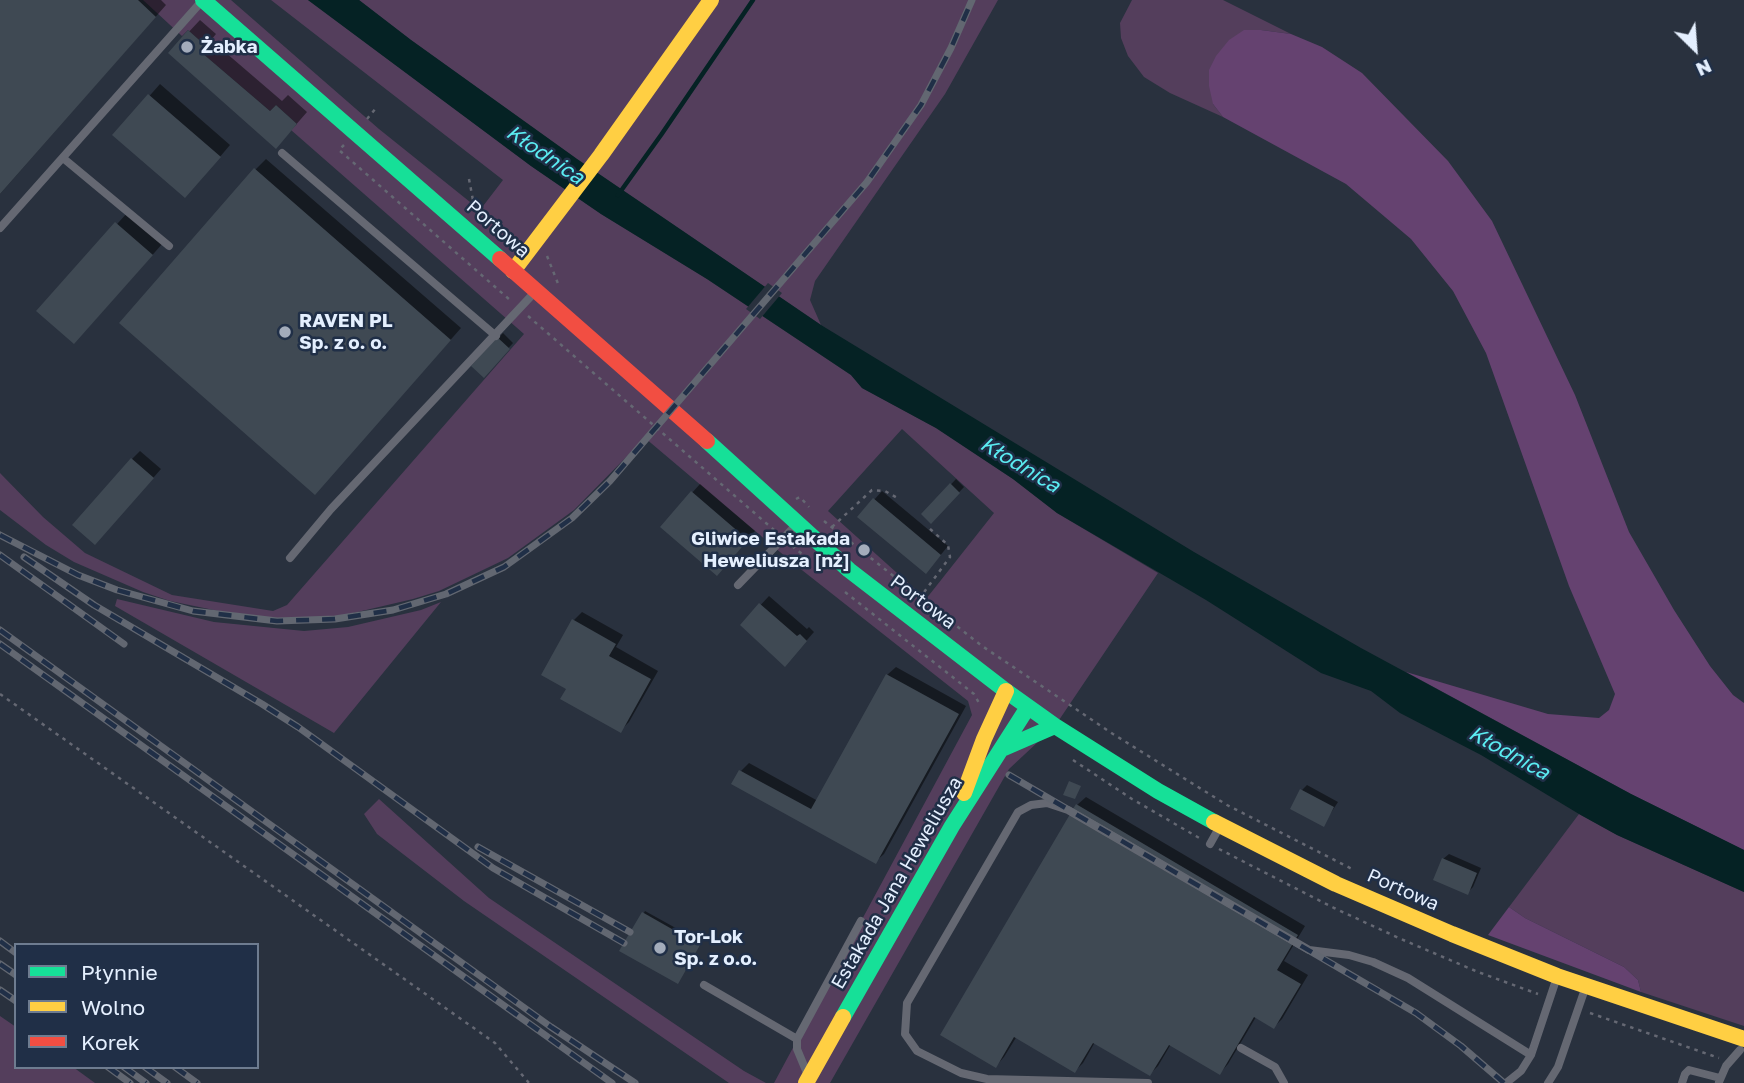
<!DOCTYPE html>
<meta charset="utf-8">
<style>
body{margin:0}
#map{position:relative;width:1744px;height:1083px;overflow:hidden;background:#29313e;font-family:"Golos Text",sans-serif}
canvas{display:block}
.legend{position:absolute;left:14px;top:943px;width:245px;height:126px;box-sizing:border-box;background:#202f47;border:2px solid #6e7c90;margin:0;padding:9px 12px;list-style:none;font-size:21px;color:#e4effe}
.legend li{display:flex;align-items:center;gap:14px;height:35px}
.legend b{width:35px;border:2px solid #6e7c90}
.north{position:absolute;left:1660px;top:14px;width:70px;height:70px;-webkit-text-stroke:5px #202f47;paint-order:stroke;rotate:155deg;font-size:19px;font-weight:700;line-height:28px;text-align:center;color:#e4effe}
.north::after{content:'';display:block;margin:auto;width:24px;height:32px;background:#e4effe;clip-path:polygon(50% 0,100% 100%,50% 72%,0 100%)}
</style>
<div id="map">
<canvas width="1744" height="1083"></canvas>
<ul class="legend">
<li><b style="height:9px;background:#16e098"></b>Płynnie</li>
<li><b style="height:9px;background:#ffcf43"></b>Wolno</li>
<li><b style="height:9px;background:#f24e42"></b>Korek</li>
</ul>
<div class="north">N</div>
</div>
<script>
const c = document.querySelector('canvas').getContext('2d');
c.lineJoin = 'round';
function fillPath(path, color) {
  c.fillStyle = color;
  c.fill(path, 'evenodd');
}
function poly(rows) {
  const path = new Path2D();
  for (const r of rows) {
    path.moveTo(r[0], r[1]);
    for (let i = 2; i < r.length; i += 2) path.lineTo(r[i], r[i + 1]);
  }
  return path;
}
function stroke(path, color, width, dash) {
  c.strokeStyle = color;
  c.lineWidth = width;
  c.lineCap = dash ? 'butt' : 'round';
  c.setLineDash(dash || []);
  c.stroke(path);
}
function drawText(font, color, halo, rows, align = 'center') {
  c.font = font + ' "Golos Text",sans-serif';
  c.lineWidth = 5;
  c.setLineDash([]);
  c.textBaseline = 'middle';
  c.strokeStyle = halo;
  c.fillStyle = color;
  for (const [text, x, y, turn = 0] of rows) {
    c.save();
    c.translate(x, y);
    c.rotate((+turn || 0) * Math.PI / 180);
    c.textAlign = isNaN(turn) ? turn : align;
    if (halo) c.strokeText(text, 0, 0);
    c.fillText(text, 0, 0);
    c.restore();
  }
}
const green = poly([
 [143,0,231,0,379,129,480,210,503,180,271,0,308,0,531,166,601,214,707,279,851,375,862,388,936,428,1013,479,1057,513,1158,573,1055,726,1009,769,830,1083,774,1083,972,715,968,701,793,563,645,438,574,510,508,558,439,591,413,599,332,618,289,619,238,615,170,601,143,592,74,562,46,545,0,510,0,473,43,517,85,553,172,595,273,611,287,605,524,334,291,130,297,124,276,105,270,111,201,52,206,46,188,30,182,36],
 [902,429,994,513,926,599,828,511],
 [359,0,998,0,945,94,815,281,810,300,821,325,577,159,411,40],
 [1132,0,1223,0,1291,34,1261,30,1213,104,1223,117,1170,93,1144,77,1128,56,1121,38,1120,23],
 [117,599,214,622,304,631,348,627,421,610,441,602,334,733,115,606],
 [379,799,489,898,744,1071,766,1083,729,1083,464,901,377,834,364,814],
 [1579,814,1617,835,1744,892,1744,1026,1641,992,1638,980,1624,967,1525,918,1509,907],
 [0,1016,16,1027,16,1067,73,1067,95,1083,0,1083]
]);
const forest = poly([
 [1244,30,1261,30,1291,34,1322,47,1362,73,1448,161,1492,221,1575,395,1629,532,1674,610,1710,666,1733,695,1744,703,1744,850,1631,794,1406,672,1548,714,1599,718,1609,710,1615,694,1569,586,1486,353,1453,291,1411,239,1346,184,1223,117,1213,104,1209,86,1209,70,1216,56,1229,40],
 [1509,907,1525,918,1624,967,1638,980,1641,992,1488,935]
]);
const water = poly([
 [308,0,359,0,411,40,577,159,821,325,1194,552,1361,648,1631,794,1744,850,1744,892,1617,835,1579,814,1481,755,1400,713,1371,691,1321,673,1206,600,1057,513,1013,479,936,428,862,388,851,375,707,279,601,214,531,166]
]);
const pier = poly([
 [768,283,782,293,760,319,746,309]
]);
const shadow = poly([
 [0,0,161,0,166,5,0,194],
 [200,20,216,34,211,40,282,101,288,95,307,112,287,135,170,52],
 [160,84,230,145,196,185,115,135],
 [266,159,461,328,326,481,255,170],
 [128,212,163,243,85,331,39,310],
 [503,333,513,343,484,375,473,366],
 [140,451,161,469,103,535,132,459],
 [956,479,964,487,931,522,923,514],
 [700,484,755,531,725,566,662,526],
 [882,491,948,546,934,563,874,500],
 [769,596,807,629,809,627,814,632,793,656,742,625],
 [582,612,623,635,616,647,658,671,629,722,621,730,568,688,573,621],
 [896,667,966,706,884,854,875,862,741,771,749,763,818,801,887,675],
 [1307,785,1338,802,1323,825,1302,790],
 [1086,797,1305,926,1284,961,1308,975,1282,1019,1274,1027,1256,1017,1228,1064,1220,1073,1171,1044,1158,1066,1150,1074,1095,1042,1083,1063,1075,1071,1017,1036,1004,1057,996,1066,1077,805],
 [1449,854,1481,868,1473,887,1468,892,1443,859],
 [645,911,701,942,679,980,622,951]
]);
const stream = poly([
 [618,195,661,135,753,0]
]);
const building = poly([
 [0,0,138,0,156,17,0,194],
 [188,30,206,46,201,52,270,111,276,105,297,124,276,149,168,53],
 [148,94,221,157,185,198,112,135],
 [254,168,451,340,315,495,119,323],
 [115,222,153,255,74,344,36,311],
 [497,337,510,349,484,378,471,366],
 [131,458,154,478,95,545,72,525],
 [950,483,960,493,931,524,921,514],
 [691,491,748,540,717,576,660,527],
 [873,498,941,555,926,574,857,517],
 [759,603,797,636,800,634,807,641,785,667,740,625],
 [572,619,616,644,609,656,651,679,621,733,560,699,566,689,541,675],
 [886,674,959,714,876,864,731,784,739,770,811,809],
 [1069,781,1081,786,1075,799,1063,795],
 [1300,789,1334,807,1324,827,1290,809],
 [1076,804,1298,935,1277,970,1301,984,1274,1029,1254,1017,1220,1075,1169,1045,1150,1076,1093,1043,1075,1073,1014,1037,996,1068,940,1035],
 [1442,858,1477,873,1468,895,1433,880],
 [642,912,700,945,678,984,619,951]
]);
const path = poly([
 [367,119,376,108],
 [344,145,339,150,510,300],
 [469,179,475,211],
 [547,256,559,286],
 [528,316,774,530],
 [796,499,800,497,809,507],
 [824,521,982,646,1113,734,1227,805,1352,869],
 [832,527,872,490,885,491,899,499],
 [792,546,806,557],
 [845,592,974,694,979,703],
 [919,599,950,557,948,545,929,528],
 [0,694,495,1043,529,1083],
 [1073,760,1132,799,1201,839],
 [1219,849,1334,908,1401,939,1478,972,1538,994],
 [914,852,945,789],
 [1590,1013,1719,1058]
]);
const lane = poly([
 [282,153,496,336],
 [63,158,169,246],
 [0,228,201,2],
 [290,558,331,509,534,293],
 [738,585,796,525],
 [1210,844,1219,828],
 [704,985,797,1039],
 [1241,1048,1275,1067,1284,1083],
 [807,1073,797,1049,797,1039,861,921],
 [1719,1082,1726,1066,1740,1050],
 [1148,1083,987,1079,961,1073,917,1051,905,1034,907,1003,1018,812,1031,805,1047,803,1068,810,1309,950,1349,955,1373,962,1408,978,1531,1055],
 [1506,1083,1521,1071,1531,1055,1557,977],
 [1548,1083,1558,1067,1586,986],
 [1682,1083,1685,1074,1689,1070,1720,1078]
]);
const fast = poly([
 [203,0,500,259],
 [707,441,849,570,1006,691,1055,726,1158,791,1214,822],
 [1002,749,1055,726],
 [843,1017,952,826,1028,707]
]);
const slow = poly([
 [513,271,601,155,711,0],
 [964,793,984,739,1006,691],
 [1214,822,1336,884,1452,934,1557,976,1744,1039]
]);
const jam = poly([
 [500,259,707,441]
]);
const rail = poly([
 [0,535,78,575,117,590,193,611,277,621,335,619,393,610,446,594,504,567,572,518,610,481,867,182,921,105,951,48,972,0],
 [0,555,124,644],
 [24,557,94,605,262,704,298,727,493,868,624,943],
 [0,630,551,1027,635,1083],
 [0,644,612,1083],
 [1009,775,1416,1013,1461,1046,1504,1083],
 [478,847,630,932],
 [0,941,16,953],
 [0,964,16,975],
 [0,990,16,1001],
 [108,1067,130,1083],
 [124,1067,146,1083],
 [145,1067,167,1083],
 [175,1067,197,1083]
]);
const slowBridge = poly([
 [806,1083,843,1017]
]);
const markers = [
 [187,47,7,"#a3acbb"],
 [285,332,7,"#a3acbb"],
 [864,550,7,"#a3acbb"],
 [660,948,7,"#a3acbb"]
];
const poiNames = [
 ["Żabka",201,47],
 ["RAVEN PL",299,321],
 ["Sp. z o. o.",299,343],
 ["Gliwice Estakada",850,539,"right"],
 ["Heweliusza [nż]",850,561,"right"],
 ["Tor-Lok",674,937],
 ["Sp. z o.o.",674,959]
];
const streetNames = [
 ["Portowa",498,229,41],
 ["Portowa",923,602,37],
 ["Estakada Jana Heweliusza",897,883,-60],
 ["Portowa",1403,890,24]
];
const waterNames = [
 ["Kłodnica",545,155,34],
 ["Kłodnica",1020,465,31],
 ["Kłodnica",1509,753,29]
];
fillPath(green, '#543e5c');
fillPath(forest, '#654270');
fillPath(water, '#052224');
fillPath(pier, '#29313e');
fillPath(shadow, '#0007');
stroke(stream, '#052224', 4.5);
fillPath(building, '#3f4953');
stroke(path, '#656873', 2.5, [3.5, 5]);
stroke(lane, '#656872', 8);
stroke(fast, '#16e098', 16);
stroke(slow, '#ffcf43', 16);
stroke(jam, '#f24e42', 16);
stroke(rail, '#626771', 7);
stroke(rail, '#202f47', 4.5, [13]);
stroke(slowBridge, '#ffcf43', 16);
for (const [x, y, r, color] of markers) {
  const dot = new Path2D();
  dot.arc(x, y, r, 0, 2 * Math.PI);
  c.fillStyle = color;
  c.fill(dot);
  stroke(dot, '#202f47', 2.5);
}
drawText('bold 19px', '#e4effe', '#202f47', poiNames, 'left');
drawText('19px', '#e4effe', '#202f47', streetNames);
drawText('italic 21px', '#5becf2', '#202f47', waterNames);
</script>
